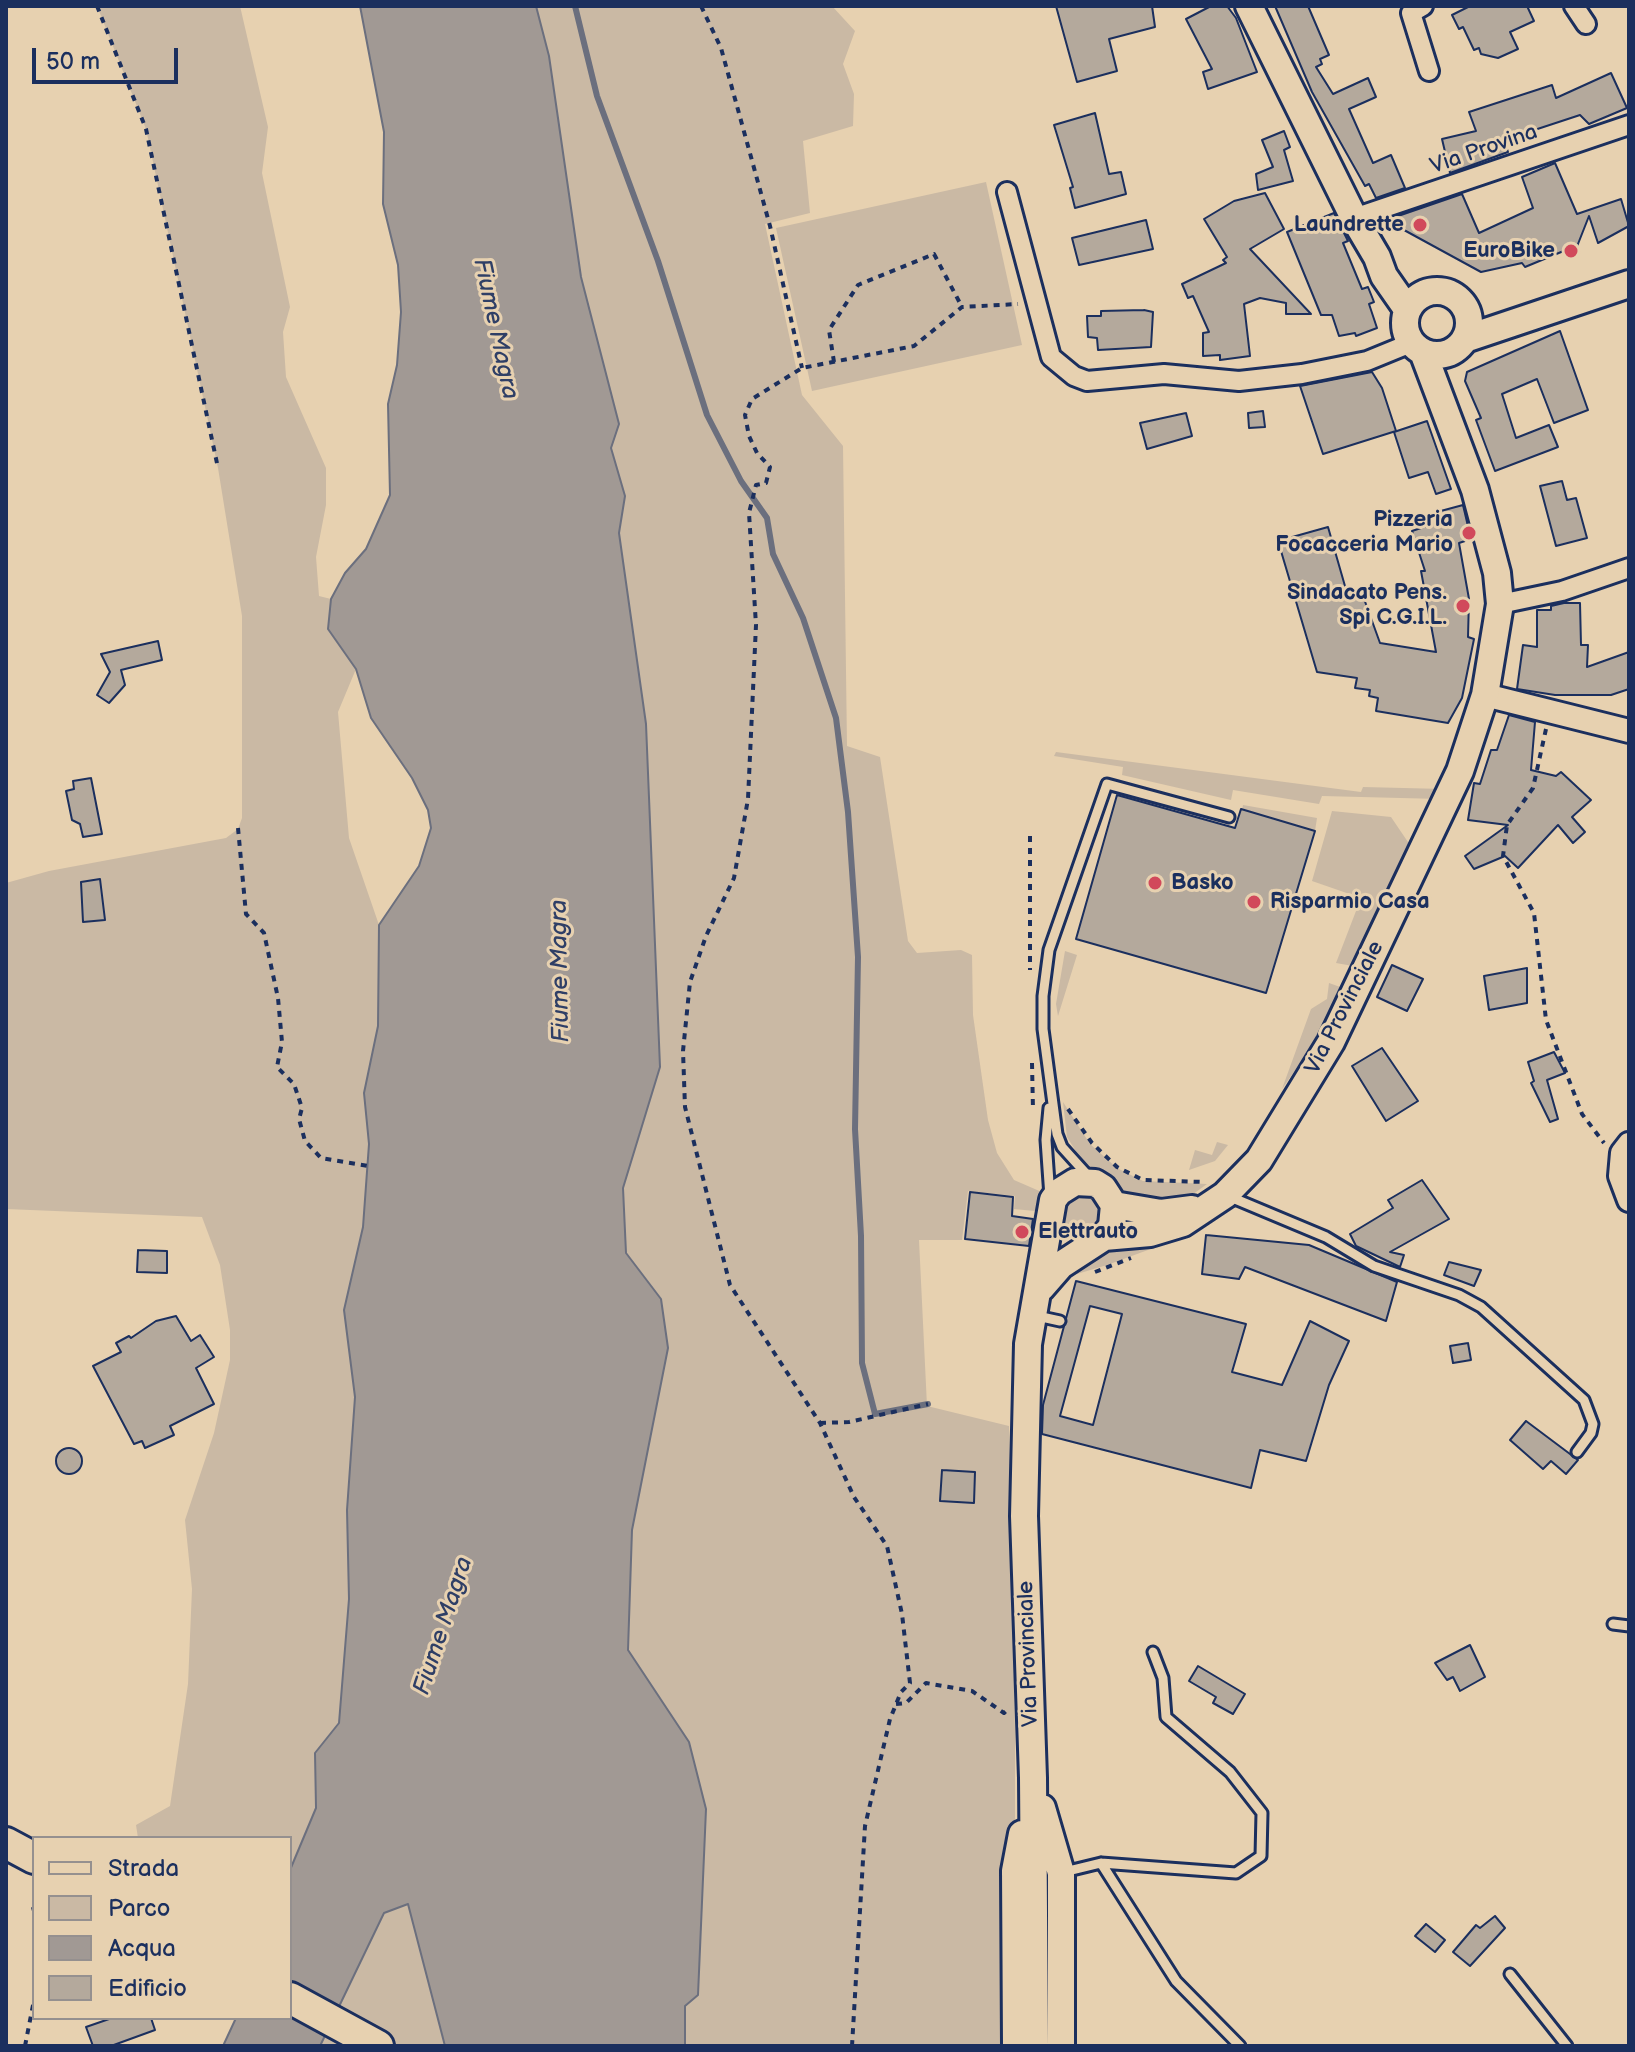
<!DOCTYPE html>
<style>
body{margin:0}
#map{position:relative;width:1635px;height:2052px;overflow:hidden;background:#e7d1b0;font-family:"Balsamiq Sans",sans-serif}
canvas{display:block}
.frame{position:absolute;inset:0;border:8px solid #1b2f5e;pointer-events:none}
.legend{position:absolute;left:32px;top:1836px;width:260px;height:184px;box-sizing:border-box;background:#e7d1b0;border:2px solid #95908f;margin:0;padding:10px 14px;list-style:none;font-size:24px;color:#1b2f5e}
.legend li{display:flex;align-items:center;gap:16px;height:40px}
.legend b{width:40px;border:2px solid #95908f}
.scale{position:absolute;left:32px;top:48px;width:146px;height:36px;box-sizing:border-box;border:4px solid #1b2f5e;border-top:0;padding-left:10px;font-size:24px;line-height:28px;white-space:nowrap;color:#1b2f5e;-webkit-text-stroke:6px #e7d1b0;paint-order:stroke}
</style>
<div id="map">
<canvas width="1635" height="2052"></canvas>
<div class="frame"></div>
<ul class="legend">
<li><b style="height:10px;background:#e7d1b0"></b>Strada</li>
<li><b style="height:22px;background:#cab9a4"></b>Parco</li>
<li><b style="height:22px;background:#a19994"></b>Acqua</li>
<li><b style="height:22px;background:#b4a99c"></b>Edificio</li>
</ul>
<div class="scale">50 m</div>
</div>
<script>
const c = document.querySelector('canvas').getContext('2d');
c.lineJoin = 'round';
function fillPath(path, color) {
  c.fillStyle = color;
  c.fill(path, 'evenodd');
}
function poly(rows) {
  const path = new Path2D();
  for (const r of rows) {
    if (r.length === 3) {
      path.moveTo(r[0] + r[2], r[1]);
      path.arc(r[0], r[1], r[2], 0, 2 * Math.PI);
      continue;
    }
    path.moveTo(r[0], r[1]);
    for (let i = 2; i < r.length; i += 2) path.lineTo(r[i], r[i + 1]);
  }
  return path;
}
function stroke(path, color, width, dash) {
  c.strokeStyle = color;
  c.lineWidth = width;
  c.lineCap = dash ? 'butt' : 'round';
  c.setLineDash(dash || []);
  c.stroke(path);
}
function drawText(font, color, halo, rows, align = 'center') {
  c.font = font + ' "Balsamiq Sans",sans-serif';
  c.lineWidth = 6;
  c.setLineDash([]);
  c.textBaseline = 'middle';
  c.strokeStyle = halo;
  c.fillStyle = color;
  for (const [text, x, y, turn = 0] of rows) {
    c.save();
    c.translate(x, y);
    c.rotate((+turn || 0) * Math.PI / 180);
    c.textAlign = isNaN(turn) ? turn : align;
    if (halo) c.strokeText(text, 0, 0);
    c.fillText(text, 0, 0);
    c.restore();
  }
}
const green = poly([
 [97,6,240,6,268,127,262,173,290,307,283,332,286,377,326,468,326,505,316,557,319,596,331,599,328,629,356,669,338,712,349,838,379,925,378,1026,364,1093,369,1144,363,1227,344,1310,355,1397,347,1510,349,1599,339,1724,315,1754,316,1808,290,1870,290,1838,138,1838,136,1825,170,1806,188,1684,192,1589,185,1520,214,1433,230,1360,230,1330,220,1265,202,1217,6,1209,6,883,49,871,226,838,238,829,242,818,242,616,218,468,146,129],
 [536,6,832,6,855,31,843,64,854,94,853,126,803,141,810,213,765,224,802,395,843,446,847,746,880,757,908,941,917,953,961,950,972,955,973,1015,988,1120,997,1153,1014,1180,1044,1193,1045,1212,1014,1209,1015,1196,968,1191,962,1240,919,1240,927,1406,1009,1426,1015,1732,1015,2046,685,2046,685,2006,628,1650,632,1530,668,1348,661,1299,626,1253,623,1188,660,1067,646,724,619,533,625,496,611,448,619,424,581,277,549,56],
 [986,182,1022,345,812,391,776,228],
 [1056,752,1361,792,1363,787,1444,789,1440,799,1322,796,1319,804,1233,790,1231,800,1122,775,1123,767,1054,756],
 [1243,805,1317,818,1315,831,1242,810],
 [1332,811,1391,817,1410,845,1353,966,1336,963,1361,898,1312,881],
 [1065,951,1077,955,1058,1016,1056,1004],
 [1329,983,1343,988,1323,1030,1282,1089,1311,1009,1327,999],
 [1063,1102,1090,1144,1117,1168,1143,1181,1207,1184,1185,1200,1156,1206,1126,1200,1107,1177,1082,1161,1067,1137],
 [1217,1142,1228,1145,1215,1161,1189,1170,1195,1150,1212,1155],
 [1093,1190,1107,1220,1086,1237,1078,1237,1062,1224,1066,1196],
 [1194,1229,1178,1239,1107,1265,1077,1274,1064,1274,1119,1244],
 [408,1904,445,2046,320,2046,384,1913]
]);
const water = poly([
 [360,6,536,6,549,56,581,277,619,424,611,448,625,496,619,533,646,724,660,1067,623,1188,626,1253,661,1299,668,1348,632,1530,628,1650,689,1742,706,1809,698,1995,685,2006,685,2046,445,2046,408,1904,384,1913,320,2046,223,2046,236,2018,290,2018,290,1870,316,1808,315,1753,339,1723,349,1599,347,1510,355,1397,344,1310,363,1227,369,1144,364,1093,378,1026,379,925,419,866,431,828,428,810,412,778,371,718,356,669,328,629,331,599,345,573,366,549,390,495,388,404,397,365,401,312,398,265,383,204,384,132,360,6]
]);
const stream = poly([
 [575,6,597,96,658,261,707,415,741,481,767,518,773,554,803,618,836,718,848,812,858,957,855,1129,861,1236,862,1363,875,1414,928,1404]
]);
const building = poly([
 [1056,6,1152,6,1155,27,1109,39,1117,71,1077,82,1056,6],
 [1211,6,1227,6,1236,18,1257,72,1208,89,1203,72,1212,69,1186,19,1211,6],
 [1275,6,1308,6,1329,55,1320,59,1322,64,1316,67,1333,94,1368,78,1376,97,1349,109,1373,163,1391,155,1405,188,1376,198,1369,184,1365,186,1312,92,1275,6],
 [1470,6,1527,6,1534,21,1510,32,1518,49,1498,58,1481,54,1479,48,1474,50,1463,27,1459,29,1452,15,1470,6],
 [1611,73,1627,108,1589,124,1580,115,1504,140,1508,152,1450,173,1442,139,1476,131,1469,112,1552,85,1556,98,1611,73],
 [1095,113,1109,174,1121,172,1126,194,1075,208,1070,188,1073,187,1054,125,1095,113],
 [1284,131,1290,147,1284,150,1293,181,1258,190,1256,174,1273,167,1262,140,1284,131],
 [1555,163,1577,214,1621,199,1629,226,1598,243,1589,216,1576,249,1568,246,1566,250,1525,267,1522,263,1481,272,1404,230,1398,216,1462,194,1479,233,1533,208,1522,177,1555,163],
 [1265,193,1284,229,1250,249,1311,314,1286,314,1286,303,1260,298,1244,304,1250,356,1220,360,1220,355,1203,356,1203,333,1209,332,1193,296,1188,298,1182,284,1226,263,1223,260,1227,257,1204,219,1234,201,1265,193],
 [1334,213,1348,241,1343,243,1362,289,1368,287,1374,302,1369,304,1377,328,1356,336,1355,333,1339,336,1332,315,1321,315,1287,232,1334,213],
 [1146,220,1153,249,1079,265,1072,238,1146,220],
 [1144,310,1153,312,1151,347,1098,350,1097,338,1088,337,1087,316,1101,316,1101,311,1144,310],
 [1560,331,1588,410,1554,423,1537,379,1502,394,1516,438,1549,425,1558,447,1495,471,1476,420,1481,418,1465,381,1467,372,1560,331],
 [1372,372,1382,388,1396,431,1323,454,1300,386,1372,372],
 [1263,411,1265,427,1249,428,1248,413,1263,411],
 [1186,413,1192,436,1147,449,1140,423,1186,413],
 [1427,421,1451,489,1436,494,1428,472,1409,478,1394,432,1427,421],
 [1562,481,1567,500,1576,498,1587,538,1556,546,1540,486,1562,481],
 [1463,505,1471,539,1459,543,1469,599,1468,637,1474,639,1462,698,1448,723,1376,711,1378,698,1369,696,1370,690,1355,688,1357,678,1317,672,1278,541,1328,527,1349,600,1363,596,1380,643,1436,652,1421,571,1425,571,1412,531,1433,524,1431,515,1437,512,1463,505],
 [1564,603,1580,603,1581,645,1588,645,1587,667,1629,652,1629,689,1611,695,1555,695,1517,689,1523,645,1537,647,1537,610,1551,610,1551,606,1564,603],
 [158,641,162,660,121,670,125,685,109,703,97,695,110,672,101,654,158,641],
 [1509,715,1535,722,1531,770,1556,776,1561,772,1591,800,1572,817,1585,832,1573,843,1558,825,1518,868,1505,856,1474,869,1465,856,1508,825,1468,820,1474,783,1480,784,1491,750,1497,750,1509,715],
 [91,778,102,834,83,837,80,824,72,820,66,791,74,789,73,781,91,778],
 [1117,795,1235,828,1241,809,1315,831,1266,993,1076,939,1117,795],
 [100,879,105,920,83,922,81,882,100,879],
 [1392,965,1423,979,1407,1011,1377,997,1392,965],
 [1527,968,1527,1003,1489,1010,1484,976,1527,968],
 [1382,1048,1418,1101,1386,1121,1352,1066,1382,1048],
 [1554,1052,1565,1073,1547,1080,1558,1119,1550,1122,1531,1083,1534,1081,1528,1062,1554,1052],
 [1422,1180,1449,1219,1390,1252,1404,1255,1400,1267,1356,1246,1350,1234,1393,1208,1388,1200,1422,1180],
 [970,1192,1013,1197,1012,1216,1033,1219,1029,1246,965,1239,970,1192],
 [1206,1235,1309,1245,1397,1282,1386,1321,1245,1267,1239,1279,1202,1274,1206,1235],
 [138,1250,167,1251,167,1273,137,1272,138,1250],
 [1449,1262,1481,1270,1474,1286,1444,1275,1449,1262],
 [1076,1281,1246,1324,1232,1372,1282,1385,1310,1321,1349,1341,1329,1385,1306,1461,1260,1450,1251,1488,1042,1434,1043,1405,1076,1281],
 [1090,1306,1122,1314,1093,1425,1060,1416,1090,1306],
 [176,1316,191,1341,200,1335,214,1357,196,1368,214,1404,170,1426,174,1435,145,1448,142,1441,134,1444,93,1366,121,1352,116,1343,129,1336,131,1338,156,1321,176,1316],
 [1468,1343,1471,1360,1453,1363,1450,1346,1468,1343],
 [1526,1421,1578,1460,1566,1474,1551,1461,1543,1469,1510,1440,1526,1421],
 [69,1461,13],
 [942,1470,975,1472,974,1503,940,1501,942,1470],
 [1470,1645,1485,1677,1460,1691,1453,1677,1447,1680,1435,1663,1470,1645],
 [1198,1666,1245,1694,1233,1714,1213,1703,1216,1697,1189,1681,1198,1666],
 [1495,1916,1505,1928,1470,1966,1453,1952,1476,1925,1480,1928,1495,1916],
 [1426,1924,1445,1940,1435,1952,1415,1936,1426,1924],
 [112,2018,151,2018,155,2030,111,2046,93,2046,86,2027,112,2018]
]);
const path = poly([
 [97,6,146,129,218,468],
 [701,6,721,48,770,226,802,368],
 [834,362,829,330,858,285,934,254,962,307],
 [1546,729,1533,788,1507,825,1503,856,1534,913,1546,1020,1582,1114,1604,1143],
 [238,828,246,914,264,933,278,998,282,1042,277,1067,294,1084,302,1108,299,1119,305,1141,321,1158,368,1166],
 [1030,836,1030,970],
 [1032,1063,1033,1110],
 [1068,1109,1092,1143,1117,1167,1143,1180,1205,1182],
 [1095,1272,1131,1258],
 [820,1423,849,1422,928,1404],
 [896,1704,906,1703,926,1683,972,1691,1004,1713,1008,1709],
 [33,1907,34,1911],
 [25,2046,34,2000],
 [852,2046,865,1826,890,1719,901,1692,910,1683,902,1614,887,1546,854,1497,820,1423,730,1285,685,1107,683,1051,690,982,706,936,734,878,748,799,756,625,749,513,756,485,766,483,770,467,757,453,749,436,745,415,752,399,802,368,914,346,962,307,1018,304]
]);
const service = poly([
 [1049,1108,1046,1140,1050,1197],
 [1090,1178,1062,1147,1057,1134,1043,1029,1043,996,1049,950,1107,784,1229,817],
 [1228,1196,1326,1237,1374,1266,1459,1295,1481,1307,1584,1400,1593,1424,1591,1433,1577,1452],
 [1037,1316,1060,1321],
 [1613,1624,1629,1626],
 [1101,1863,1176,1981,1240,2046],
 [1064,1872,1101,1863,1236,1873,1261,1856,1262,1813,1230,1772,1166,1717,1163,1678,1153,1652],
 [1510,1974,1567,2046]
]);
const minor = poly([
 [1423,6,1411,13,1429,71],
 [1574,6,1586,24],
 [1007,192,1051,357,1074,376,1087,381,1164,374,1239,381,1302,374,1367,361,1411,343],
 [1354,218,1629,125],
 [1500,604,1562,591,1629,568]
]);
const tertiary = poly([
 [1485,695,1629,731],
 [1629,1144,1622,1153,1620,1176,1629,1200]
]);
const secondary = poly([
 [1249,6,1354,218,1377,257,1384,276,1407,309],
 [1437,323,32],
 [1465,339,1629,284],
 [1114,1205,1161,1213,1192,1209],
 [1104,1237,1150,1233,1183,1223,1225,1195,1259,1160,1331,1042,1460,771,1485,695,1500,604,1497,573,1475,490,1423,352],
 [1042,1808,1061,1873,1061,2046],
 [1016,2046,1015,1871,1022,1834],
 [1035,2046,1033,1778,1024,1516,1028,1344,1053,1200,1059,1192,1075,1182,1095,1183,1103,1188,1114,1205,1112,1226,1104,1237,1061,1265,1041,1288]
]);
const primary = poly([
 [6,1843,34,1858],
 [290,1998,378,2046]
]);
const markers = [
 [1420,225,8,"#d1495b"],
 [1571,251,8,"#d1495b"],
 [1469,533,8,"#d1495b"],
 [1463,606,8,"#d1495b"],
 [1155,883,8,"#d1495b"],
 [1254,902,8,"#d1495b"],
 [1022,1232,8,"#d1495b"]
];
const streetNames = [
 ["Via Provina",1484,150,-19],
 ["Via Provinciale",1345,1008,-63],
 ["Via Provinciale",1029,1654,-92]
];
const poiNames = [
 ["Laundrette",1404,225],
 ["EuroBike",1555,251],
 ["Pizzeria",1453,520],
 ["Focacceria Mario",1453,545],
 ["Sindacato Pens.",1447,593],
 ["Spi C.G.I.L.",1447,618],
 ["Basko",1171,883,"left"],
 ["Risparmio Casa",1270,902,"left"],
 ["Elettrauto",1038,1232,"left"]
];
const waterNames = [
 ["Fiume Magra",495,329,78],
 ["Fiume Magra",561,971,-91],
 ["Fiume Magra",444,1626,-72]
];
fillPath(green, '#cab9a4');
fillPath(water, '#a19994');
stroke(water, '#6b6f7e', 2);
stroke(stream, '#6b6f7e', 6);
fillPath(building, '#b4a99c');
stroke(building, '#1b2f5e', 2);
stroke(service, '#1b2f5e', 15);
stroke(minor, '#1b2f5e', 24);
stroke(tertiary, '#1b2f5e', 28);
stroke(secondary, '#1b2f5e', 32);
stroke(primary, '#1b2f5e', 36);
stroke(path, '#1b2f5e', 4, [6, 6]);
stroke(service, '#e7d1b0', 9);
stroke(minor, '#e7d1b0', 18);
stroke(tertiary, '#e7d1b0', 22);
stroke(secondary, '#e7d1b0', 26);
stroke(primary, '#e7d1b0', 30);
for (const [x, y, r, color] of markers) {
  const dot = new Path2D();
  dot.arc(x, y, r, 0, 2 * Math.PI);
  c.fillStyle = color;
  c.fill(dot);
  stroke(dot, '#e7d1b0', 3);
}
drawText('22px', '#1b2f5e', '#e7d1b0', streetNames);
drawText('bold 22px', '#1b2f5e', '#e7d1b0', poiNames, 'right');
drawText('italic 24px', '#2f3f66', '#e7d1b0', waterNames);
</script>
